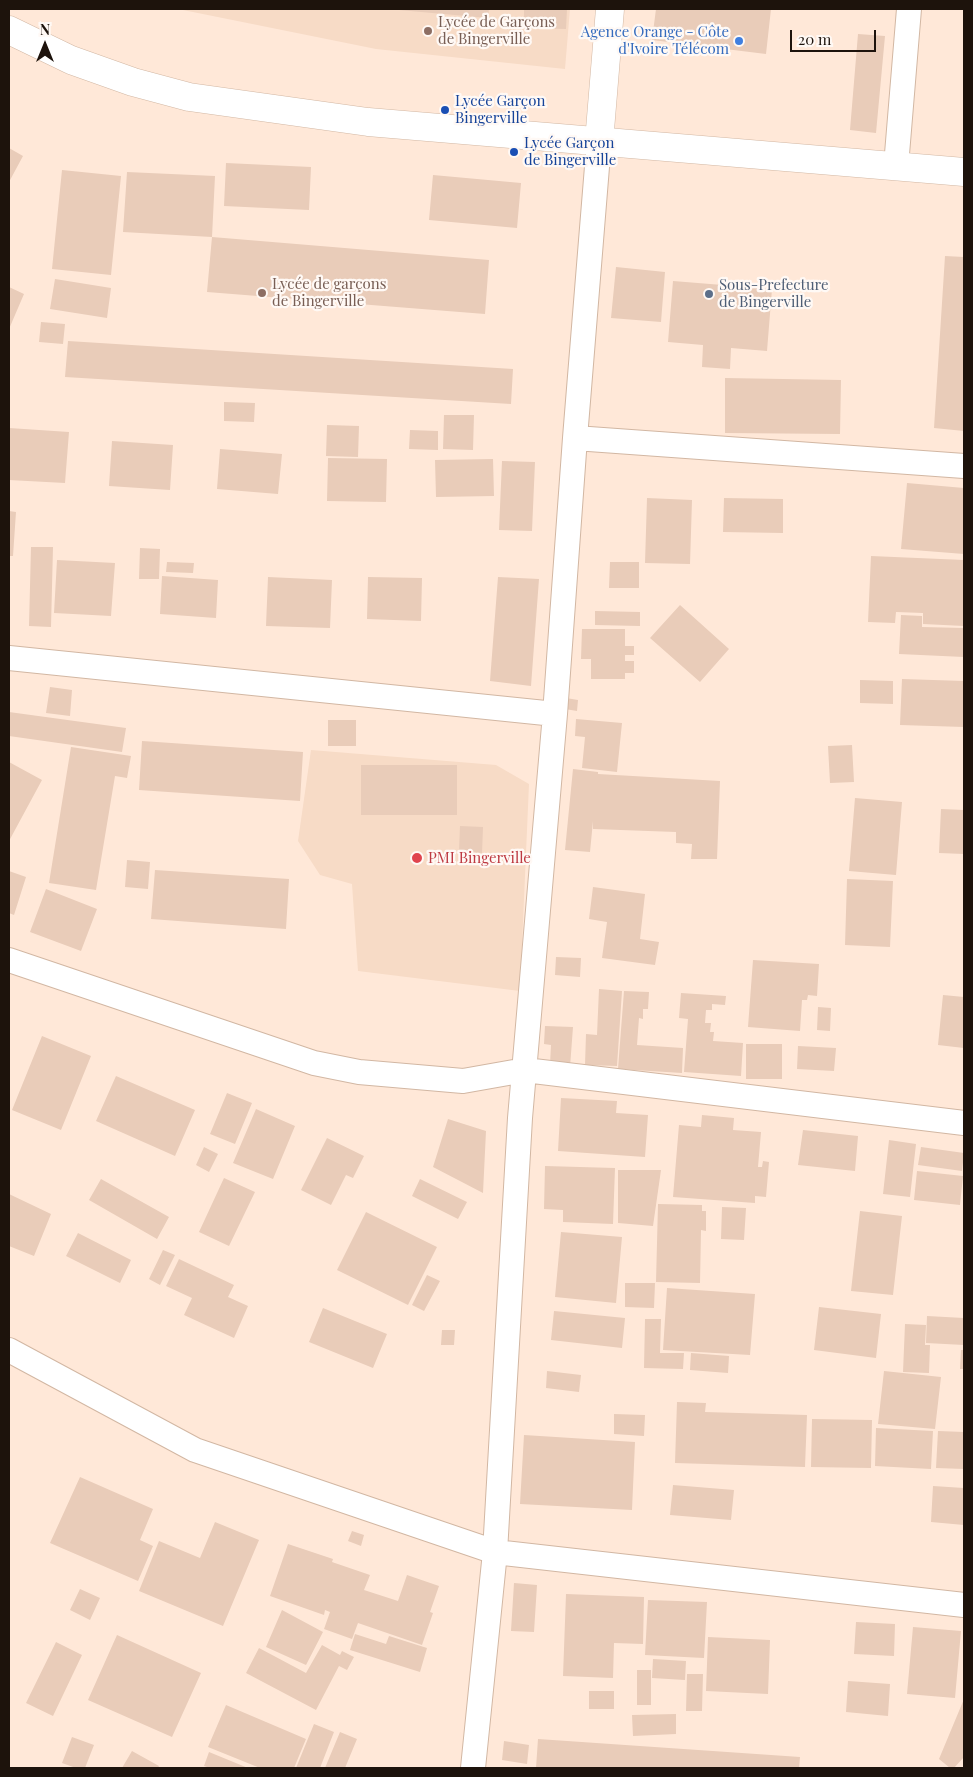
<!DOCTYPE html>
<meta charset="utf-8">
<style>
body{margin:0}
#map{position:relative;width:973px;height:1777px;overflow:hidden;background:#ffe8d8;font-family:"Playfair Display",serif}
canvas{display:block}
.frame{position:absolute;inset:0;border:10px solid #1d130c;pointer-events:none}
.north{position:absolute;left:20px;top:20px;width:50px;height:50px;-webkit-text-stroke:4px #fff9f5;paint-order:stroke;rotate:0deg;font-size:14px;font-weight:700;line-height:20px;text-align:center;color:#1d130c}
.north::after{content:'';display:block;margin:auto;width:18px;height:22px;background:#1d130c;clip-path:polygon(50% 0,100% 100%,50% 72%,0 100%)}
.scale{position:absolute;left:790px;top:30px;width:86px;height:22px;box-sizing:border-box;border:2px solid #1d130c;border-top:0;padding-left:6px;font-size:15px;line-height:18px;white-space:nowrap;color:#1d130c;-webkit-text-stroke:4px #fff9f5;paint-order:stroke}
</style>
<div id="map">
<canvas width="973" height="1777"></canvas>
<div class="frame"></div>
<div class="north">N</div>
<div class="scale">20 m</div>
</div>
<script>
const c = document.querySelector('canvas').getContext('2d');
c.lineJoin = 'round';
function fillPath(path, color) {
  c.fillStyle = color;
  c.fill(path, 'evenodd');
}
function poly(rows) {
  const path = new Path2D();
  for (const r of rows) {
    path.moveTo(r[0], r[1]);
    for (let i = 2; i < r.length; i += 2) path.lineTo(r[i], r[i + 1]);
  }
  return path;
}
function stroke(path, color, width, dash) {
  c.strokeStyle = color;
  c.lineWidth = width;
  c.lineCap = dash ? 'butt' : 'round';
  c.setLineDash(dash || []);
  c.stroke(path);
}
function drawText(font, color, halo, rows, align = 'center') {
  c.font = font + ' "Playfair Display",serif';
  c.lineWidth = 4.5;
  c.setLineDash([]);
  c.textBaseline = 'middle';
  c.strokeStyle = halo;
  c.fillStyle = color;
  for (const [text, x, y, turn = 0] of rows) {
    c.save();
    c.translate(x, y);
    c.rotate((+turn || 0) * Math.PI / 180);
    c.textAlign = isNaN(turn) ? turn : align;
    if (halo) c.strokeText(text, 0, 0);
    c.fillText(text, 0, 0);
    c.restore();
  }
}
const built = poly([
 [178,9,570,9,565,69,376,49],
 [311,750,496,765,529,784,520,991,358,971,352,884,320,875,298,841]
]);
const building = poly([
 [399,9,489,9,488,18,399,10],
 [524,9,567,9,566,29,524,28],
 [656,9,771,9,766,54,652,40],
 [858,34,885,36,876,133,850,130],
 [9,148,23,156,9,182],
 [226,163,311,167,309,210,224,206],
 [62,170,121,176,111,275,52,269],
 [127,172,215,176,212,237,123,232],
 [433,175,521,183,517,228,429,220],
 [212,237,489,260,485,314,207,292],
 [945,256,964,257,964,431,934,428],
 [616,267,665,272,661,322,611,318],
 [55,279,111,288,107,318,50,309],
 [673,281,772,289,767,351,731,348,730,369,702,367,703,345,668,342],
 [9,287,24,294,9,329],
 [41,322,65,324,63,344,39,342],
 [68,341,513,369,511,404,65,377],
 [725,378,841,380,840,434,725,433],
 [224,402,255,403,254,422,224,421],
 [444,415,474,415,473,450,443,449],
 [327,425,359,426,358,457,326,456],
 [9,428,69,432,65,483,9,480],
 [410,430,438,431,438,450,409,449],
 [112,441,173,445,170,490,109,486],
 [220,449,282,454,278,494,217,489],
 [328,458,387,459,386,502,327,501],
 [493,459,494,496,436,497,435,460],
 [502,461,535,462,532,531,499,530],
 [907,483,964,488,964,554,901,549],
 [647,498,692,500,690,564,645,563],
 [724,498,783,499,783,533,723,532],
 [9,511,16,512,13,556,9,556],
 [31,547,53,547,51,627,29,626],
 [140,548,160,549,159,579,139,579],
 [871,556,964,560,964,626,923,624,923,613,896,612,895,623,868,622],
 [57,560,115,563,111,616,54,613],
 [167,562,194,563,193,573,166,572],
 [610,562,639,562,639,588,609,588],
 [162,576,218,580,216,618,160,614],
 [268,577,332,580,330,628,266,626],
 [368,577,422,578,421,621,367,619],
 [498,577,539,579,531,686,490,681],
 [680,605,729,649,700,682,650,638],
 [595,611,640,612,640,626,595,625],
 [901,615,922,616,922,627,964,628,964,657,899,654],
 [582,629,625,629,625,646,634,646,634,655,625,655,625,661,634,661,634,673,625,673,625,679,591,679,591,659,581,659],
 [902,679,964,681,964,727,900,725],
 [860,680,893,681,893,704,860,703],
 [50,687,72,690,70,716,46,713],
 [566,698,578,700,577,711,565,709],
 [9,712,126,728,122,752,9,736],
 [576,719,622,723,617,772,582,768,585,737,575,736],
 [328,720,356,720,356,746,328,746],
 [142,741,303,752,300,801,139,790],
 [852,745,854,782,830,783,828,746],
 [71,747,131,756,127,778,115,776,96,890,49,883],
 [9,762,42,780,9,841],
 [361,765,457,765,457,815,361,815],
 [573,769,598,772,598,774,720,781,717,859,691,859,692,844,676,843,676,832,593,829,593,821,590,852,565,850],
 [855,798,902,802,896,875,849,871],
 [941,809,964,810,964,854,939,853],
 [460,826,483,827,482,853,459,851],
 [127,860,150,862,148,889,125,887],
 [155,870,289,879,286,929,151,919],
 [9,871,26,877,14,915,9,913],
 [847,879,893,881,890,947,845,945],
 [593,887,645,894,640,939,659,942,655,965,602,958,607,922,589,919],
 [46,889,97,909,81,951,30,932],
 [556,957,581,958,580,977,555,975],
 [753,960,819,964,817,996,808,995,807,1000,802,1000,800,1031,748,1027],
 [599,989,622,991,617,1066,585,1065,586,1034,597,1035],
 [624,991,649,992,648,1009,643,1009,643,1019,639,1018,637,1045,683,1048,682,1073,618,1069],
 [681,993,726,996,725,1005,712,1004,712,1010,706,1010,705,1023,711,1023,710,1032,714,1032,713,1041,743,1043,741,1076,684,1072,688,1019,679,1018],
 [943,995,964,997,964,1048,938,1045],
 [818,1007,831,1008,830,1031,817,1030],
 [545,1026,573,1027,570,1067,550,1065,551,1045,544,1044],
 [42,1036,91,1056,61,1130,12,1110],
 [746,1044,782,1044,782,1079,746,1079],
 [798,1046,836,1048,834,1071,797,1069],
 [116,1076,195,1110,175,1156,96,1121],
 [227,1093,252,1103,235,1144,210,1134],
 [561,1098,617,1101,616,1113,648,1115,645,1157,558,1151],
 [256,1109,295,1126,273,1179,233,1163],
 [702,1115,734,1118,733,1130,761,1132,758,1167,762,1167,763,1161,769,1162,766,1197,755,1196,755,1203,673,1197,679,1125,701,1127],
 [448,1119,486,1131,483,1193,433,1167],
 [803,1130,858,1136,855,1171,798,1165],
 [327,1138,364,1156,353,1178,346,1175,331,1205,301,1190],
 [889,1140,916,1144,910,1197,883,1194],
 [204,1147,218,1154,209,1172,196,1165],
 [921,1147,964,1153,962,1171,918,1165],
 [545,1166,615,1168,613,1224,563,1222,563,1210,544,1209],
 [618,1170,661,1170,653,1226,618,1223],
 [917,1171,963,1176,960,1205,914,1200],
 [224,1178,255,1192,229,1246,199,1232],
 [101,1179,169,1217,157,1239,89,1200],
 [420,1179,467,1202,458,1219,412,1196],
 [9,1194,51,1214,34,1256,9,1246],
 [658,1204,702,1205,702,1211,706,1211,706,1231,701,1230,700,1283,656,1282],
 [722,1207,746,1208,744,1240,721,1239],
 [860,1211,902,1216,893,1295,851,1291],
 [366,1212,437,1247,408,1305,337,1270],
 [561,1232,622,1237,616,1303,555,1297],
 [78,1233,131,1260,120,1283,66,1256],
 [163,1250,175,1255,160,1285,149,1279],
 [179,1259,234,1285,228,1297,248,1306,234,1338,184,1315,192,1298,166,1286],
 [427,1275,440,1281,424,1311,412,1305],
 [625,1283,655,1283,654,1308,625,1307],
 [667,1288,755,1294,750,1355,663,1350],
 [819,1307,881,1314,876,1358,814,1350],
 [323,1308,387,1334,373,1368,309,1342],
 [554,1311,625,1318,622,1348,551,1340],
 [927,1316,964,1318,964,1345,926,1343],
 [645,1319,661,1319,660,1353,684,1353,683,1369,644,1368],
 [905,1324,926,1325,925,1345,930,1345,929,1373,903,1372],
 [442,1330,455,1330,454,1345,441,1345],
 [961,1350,964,1350,964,1369,960,1369],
 [691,1353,729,1356,728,1373,690,1370],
 [547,1371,581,1375,579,1392,546,1388],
 [884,1371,941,1377,935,1429,878,1424],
 [677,1402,706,1403,705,1412,807,1415,805,1467,675,1463],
 [614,1414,645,1415,644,1436,614,1434],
 [812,1419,872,1420,871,1468,811,1467],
 [876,1428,933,1431,931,1469,875,1466],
 [938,1431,964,1432,964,1469,936,1468],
 [524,1435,635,1442,632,1510,520,1504],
 [80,1477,153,1509,140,1540,153,1546,138,1581,50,1543],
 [673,1485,734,1490,731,1520,670,1515],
 [933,1486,964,1488,964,1525,931,1522],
 [215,1522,259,1540,223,1626,139,1591,159,1541,200,1558],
 [352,1531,364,1535,361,1546,348,1541],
 [288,1544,333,1559,332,1562,370,1575,364,1590,398,1601,407,1575,439,1586,430,1612,433,1613,422,1645,358,1623,352,1639,324,1629,330,1612,325,1610,324,1615,270,1596],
 [514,1583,537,1585,534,1632,511,1631],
 [80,1589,100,1598,90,1620,70,1610],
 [566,1594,644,1597,643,1644,614,1643,613,1678,563,1676],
 [648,1600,707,1602,704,1658,645,1655],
 [282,1610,323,1632,306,1665,266,1647],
 [856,1622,895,1624,894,1656,854,1654],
 [913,1627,961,1631,955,1698,907,1694],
 [355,1634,386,1644,389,1636,427,1648,420,1672,350,1650],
 [117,1635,201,1673,172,1737,88,1700],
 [708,1637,770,1640,768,1694,706,1691],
 [56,1642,82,1655,53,1716,26,1703],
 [322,1645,340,1655,342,1651,354,1657,347,1670,339,1666,316,1710,246,1673,259,1648,306,1673],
 [653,1659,686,1661,685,1680,652,1678],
 [637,1670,651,1670,651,1705,637,1705],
 [687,1674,703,1674,702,1711,686,1711],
 [848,1681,890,1684,888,1716,846,1712],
 [589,1691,614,1691,614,1709,589,1709],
 [964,1699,964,1757,954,1768,950,1768,939,1759],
 [226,1705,306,1739,294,1768,260,1768,208,1747],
 [676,1714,676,1734,633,1736,632,1715],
 [314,1724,334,1732,320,1768,296,1768],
 [340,1732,357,1739,345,1768,325,1768],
 [72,1737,94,1745,85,1768,76,1768,62,1763],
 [538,1739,800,1757,799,1768,536,1768],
 [504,1741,529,1745,527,1764,502,1760],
 [132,1751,159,1766,158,1768,122,1768],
 [209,1752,248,1768,210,1768,204,1766]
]);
const minor = poly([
 [896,166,909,9],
 [575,438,964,466],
 [9,658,555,714],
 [9,960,314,1063,359,1072,463,1081,525,1070,964,1123],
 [9,1350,195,1450,495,1552,964,1605],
 [473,1768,495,1552,520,1118,555,714,575,438,599,142]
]);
const tertiary = poly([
 [599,142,610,9]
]);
const secondary = poly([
 [9,30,71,60,133,82,189,97,368,122,964,172]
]);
const markers = [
 [428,31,5,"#8d6e63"],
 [739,41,5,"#3f7fe0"],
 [445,110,5,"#1a4fb4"],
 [514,152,5,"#1a4fb4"],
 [262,293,5,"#8d6e63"],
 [709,294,5,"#5c6f8a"],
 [417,858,6,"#e0444e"]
];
const educationNames = [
 ["Lycée de Garçons",438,22],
 ["de Bingerville",438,39],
 ["Lycée de garçons",272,284],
 ["de Bingerville",272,301]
];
const shopNames = [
 ["Agence Orange - Côte",729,32],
 ["d'Ivoire Télécom",729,49]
];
const transitNames = [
 ["Lycée Garçon",455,101],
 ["Bingerville",455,118],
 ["Lycée Garçon",524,143],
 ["de Bingerville",524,160]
];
const serviceNames = [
 ["Sous-Prefecture",719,285],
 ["de Bingerville",719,302]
];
const healthNames = [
 ["PMI Bingerville",428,858]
];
fillPath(built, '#f7dbc6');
fillPath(building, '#e9ccb9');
stroke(minor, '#d2b7a3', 26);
stroke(tertiary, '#d2b7a3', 29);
stroke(secondary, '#d2b7a3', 29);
stroke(minor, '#fff', 24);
stroke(tertiary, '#fff', 28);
stroke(secondary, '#fff', 28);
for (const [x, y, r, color] of markers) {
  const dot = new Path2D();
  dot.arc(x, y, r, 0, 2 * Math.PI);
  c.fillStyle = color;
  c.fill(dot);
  stroke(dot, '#fff9f5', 2);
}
drawText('15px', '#785e54', '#fff9f5', educationNames, 'left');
drawText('15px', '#366cbe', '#fff9f5', shopNames, 'right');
drawText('15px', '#164399', '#fff9f5', transitNames, 'left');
drawText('15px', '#4e5e75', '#fff9f5', serviceNames, 'left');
drawText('15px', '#be3a42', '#fff9f5', healthNames, 'left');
</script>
